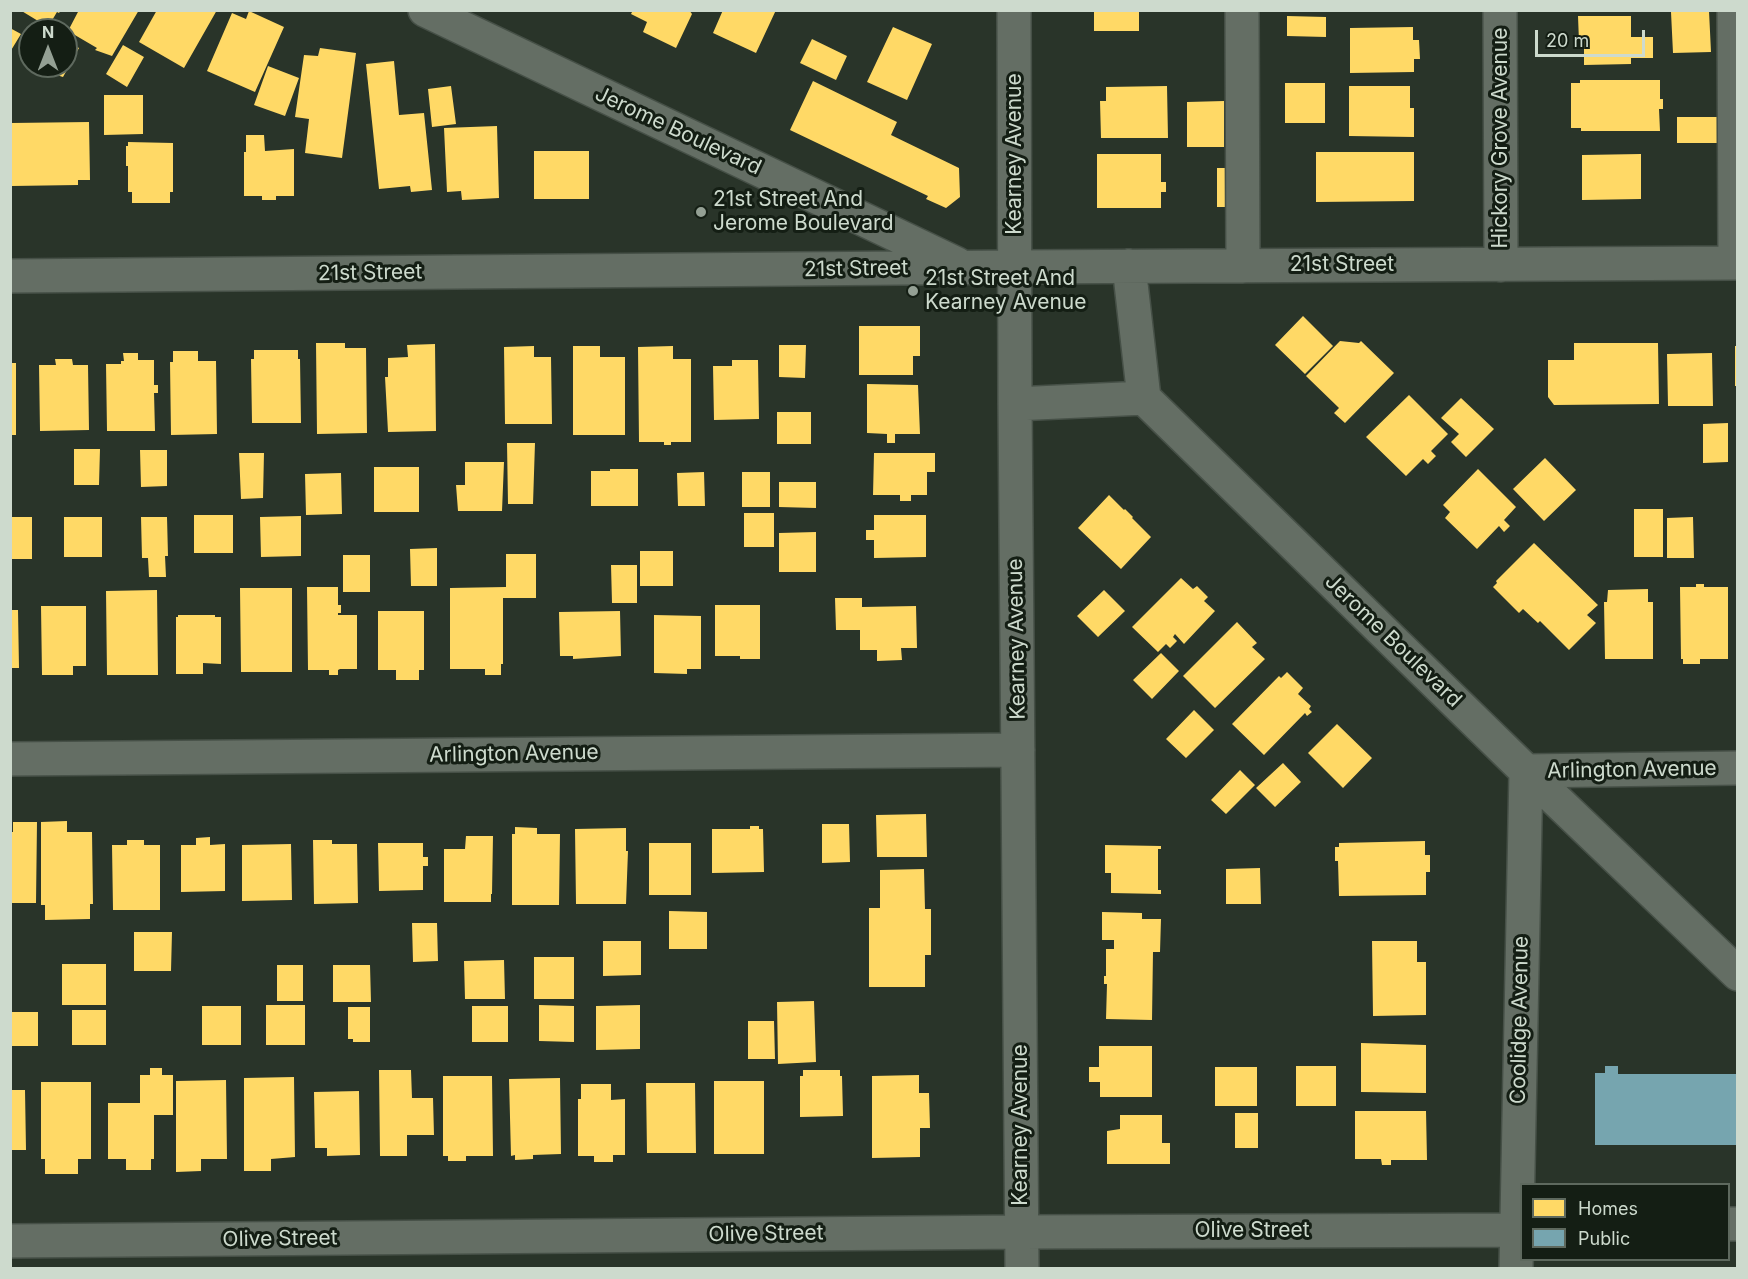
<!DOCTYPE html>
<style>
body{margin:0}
#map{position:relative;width:1748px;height:1279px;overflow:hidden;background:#293429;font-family:Inter,sans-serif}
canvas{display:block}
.frame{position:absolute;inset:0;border:12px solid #cddacd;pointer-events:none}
.legend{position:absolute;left:1520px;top:1183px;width:210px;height:78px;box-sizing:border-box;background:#141e14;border:2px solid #5e695e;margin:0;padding:8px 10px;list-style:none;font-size:18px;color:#cddacd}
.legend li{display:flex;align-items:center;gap:12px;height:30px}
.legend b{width:30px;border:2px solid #5e695e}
.north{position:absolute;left:18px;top:18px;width:60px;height:60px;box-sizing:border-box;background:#141e14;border:2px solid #5e695e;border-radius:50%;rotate:0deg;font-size:16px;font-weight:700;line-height:24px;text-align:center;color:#cddacd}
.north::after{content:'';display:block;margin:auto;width:21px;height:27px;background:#94a094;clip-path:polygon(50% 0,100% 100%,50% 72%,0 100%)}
.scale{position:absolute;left:1535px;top:30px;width:110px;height:27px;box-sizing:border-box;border:3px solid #cddacd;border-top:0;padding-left:8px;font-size:18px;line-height:21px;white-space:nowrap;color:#cddacd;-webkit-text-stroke:4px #141e14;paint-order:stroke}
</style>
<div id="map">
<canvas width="1748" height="1279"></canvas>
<div class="frame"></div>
<ul class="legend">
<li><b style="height:16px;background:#ffd966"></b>Homes</li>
<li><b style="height:16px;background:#76a5af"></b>Public</li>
</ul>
<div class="north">N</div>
<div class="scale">20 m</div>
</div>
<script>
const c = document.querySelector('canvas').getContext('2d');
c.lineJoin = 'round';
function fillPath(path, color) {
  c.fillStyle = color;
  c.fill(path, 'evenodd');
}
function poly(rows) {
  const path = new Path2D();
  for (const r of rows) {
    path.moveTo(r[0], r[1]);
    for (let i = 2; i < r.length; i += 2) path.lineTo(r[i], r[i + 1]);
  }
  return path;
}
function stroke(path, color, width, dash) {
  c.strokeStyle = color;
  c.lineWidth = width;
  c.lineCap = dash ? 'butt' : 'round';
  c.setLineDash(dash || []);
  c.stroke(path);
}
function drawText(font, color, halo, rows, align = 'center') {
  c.font = font + ' Inter,sans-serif';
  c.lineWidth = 6;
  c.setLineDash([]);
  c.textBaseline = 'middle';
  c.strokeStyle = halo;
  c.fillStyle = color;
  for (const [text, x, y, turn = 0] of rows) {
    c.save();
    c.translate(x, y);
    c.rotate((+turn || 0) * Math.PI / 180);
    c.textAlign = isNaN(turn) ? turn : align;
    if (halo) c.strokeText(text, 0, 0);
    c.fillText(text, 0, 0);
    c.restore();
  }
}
const homes = poly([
 [20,10,61,10,59,13,57,12,48,27],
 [79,10,139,10,112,56,95,50,97,48,68,31],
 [157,10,217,10,184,68,139,42],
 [633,10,689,10,692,14,676,48,643,32,647,22,631,14],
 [723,10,776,10,756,53,713,33],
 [1094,10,1139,10,1139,31,1094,31],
 [249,11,284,27,255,92,207,71,232,13,246,19],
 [1709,11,1711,52,1673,53,1671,12],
 [1287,16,1326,17,1326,37,1287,36],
 [1578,16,1631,16,1631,37,1653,37,1653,58,1631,58,1631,64,1584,65,1584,42,1579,42],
 [893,27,932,44,907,100,867,82],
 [1413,27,1413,40,1419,40,1420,59,1414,59,1414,72,1350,73,1350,28],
 [10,28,21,34,10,52],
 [812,39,847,56,836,80,800,63],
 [66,41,79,48,63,77,31,67,66,66],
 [123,45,144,57,127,87,106,74],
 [320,48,356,53,342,158,305,153,309,119,295,117,304,55,318,56],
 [394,61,399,115,424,113,432,190,411,192,410,186,379,189,366,64],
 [268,66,299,78,285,116,254,105],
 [1580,80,1660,80,1660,99,1663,99,1663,109,1659,109,1660,131,1581,131,1581,128,1571,128,1571,83,1580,83],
 [813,81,897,122,891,135,959,168,960,197,946,208,926,199,928,196,790,130],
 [1285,83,1325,83,1325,123,1285,123],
 [451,86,456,124,432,127,428,89],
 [1167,86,1168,138,1101,138,1100,101,1106,101,1106,87],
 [1349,86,1410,86,1410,108,1414,108,1414,137,1349,136],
 [104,95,143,95,143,134,104,135],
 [1224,101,1224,147,1187,147,1187,102],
 [1677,117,1717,117,1717,143,1677,143],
 [89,122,90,180,78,180,78,185,12,186,11,123],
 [497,126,499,198,462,200,461,191,447,192,444,128],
 [246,135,264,135,265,151,294,149,294,196,276,196,276,200,262,200,262,196,244,196,244,152,246,152],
 [128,142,173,143,173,192,170,192,170,203,132,203,132,192,128,192,128,166,126,166,126,146,128,146],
 [534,151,589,151,589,199,534,199],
 [1316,152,1414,152,1414,201,1316,202],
 [1097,154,1161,154,1161,182,1166,182,1166,192,1161,192,1161,208,1097,208],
 [1641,154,1641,199,1582,200,1582,155],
 [1217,168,1242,168,1242,207,1217,207],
 [1303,316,1333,346,1305,374,1275,345],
 [859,326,920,326,920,356,913,356,913,375,859,375],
 [1340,341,1359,343,1361,341,1394,373,1345,423,1334,413,1339,408,1306,376],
 [316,343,345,343,345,348,366,348,367,433,317,434],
 [1574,343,1658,343,1659,404,1554,405,1548,397,1548,360,1574,360],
 [435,344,436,431,388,432,385,377,388,377,388,358,408,357,407,345],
 [779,345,806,345,805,378,779,377],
 [534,346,534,357,551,357,552,424,505,424,504,347],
 [573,346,600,346,600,357,625,357,625,435,573,435],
 [673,346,673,359,691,359,691,442,671,442,671,445,664,445,664,442,639,442,638,347],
 [1735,346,1738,346,1738,386,1735,386],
 [254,350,298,350,298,359,300,359,301,423,252,423,251,359,254,359],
 [173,351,198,351,198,361,216,361,217,434,171,435,170,362,173,362],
 [123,353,138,353,138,360,154,360,154,385,158,385,158,393,154,393,155,431,107,431,106,364,121,364,121,361,124,361],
 [1712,353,1713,406,1668,406,1667,354],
 [55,359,72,359,73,365,88,365,89,430,40,431,39,365,56,365],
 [732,360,758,360,759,419,714,420,713,366,732,366],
 [10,363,16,363,16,435,10,435],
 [867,384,918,385,920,434,895,434,895,443,887,443,887,434,867,433],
 [1409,395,1448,434,1431,451,1436,456,1428,464,1423,459,1406,476,1366,437],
 [1461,398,1494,429,1466,457,1451,442,1459,434,1441,418],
 [777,412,811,412,811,444,777,444],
 [1728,423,1728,462,1703,463,1703,424],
 [507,443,535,443,533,504,508,504],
 [74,449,100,449,99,485,74,485],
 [140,450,167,450,167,486,141,487],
 [239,453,264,453,263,498,241,499],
 [874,453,935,453,935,472,927,472,927,495,911,495,911,501,900,501,900,495,873,495],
 [1545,458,1576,490,1544,521,1513,489],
 [465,462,504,462,502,511,458,511,456,485,465,485],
 [374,467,419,467,419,512,374,512],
 [610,469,638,469,638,506,591,506,591,471,610,471],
 [1478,469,1516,507,1504,520,1510,526,1504,532,1499,526,1477,549,1445,518,1450,512,1443,505],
 [704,472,705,506,678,506,677,473],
 [742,472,770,472,770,507,742,507],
 [341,473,342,514,306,515,305,474],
 [779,482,816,482,816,508,779,507],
 [1109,495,1124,510,1125,509,1133,517,1132,518,1151,537,1121,569,1078,528],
 [1634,509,1663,509,1663,557,1634,557],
 [744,513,774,513,774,547,744,547],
 [194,515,233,515,233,553,194,553],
 [874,515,926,515,926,557,874,558,874,540,866,540,866,530,874,530],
 [301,516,301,556,261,557,260,517],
 [10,517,32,517,32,559,10,559],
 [64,517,102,517,102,557,64,557],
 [141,517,167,517,168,556,165,556,166,577,149,577,148,558,142,558],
 [1693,517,1694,558,1667,558,1667,518],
 [816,532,816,572,779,572,779,533],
 [1534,543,1598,605,1587,615,1596,623,1569,650,1540,621,1538,623,1523,609,1519,613,1493,587,1497,583,1496,581],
 [437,548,437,586,411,586,410,549],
 [640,551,673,551,673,586,640,586],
 [506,554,536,554,536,598,503,598,503,664,501,664,501,675,485,675,485,669,450,669,450,588,506,587],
 [343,555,370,555,370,592,343,592],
 [611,565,637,565,637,603,612,603],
 [1181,578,1193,589,1197,586,1208,597,1204,601,1215,611,1184,644,1175,634,1173,637,1177,641,1170,648,1166,644,1158,652,1132,627],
 [1696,584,1704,584,1704,587,1728,587,1728,659,1700,659,1700,664,1683,664,1683,659,1681,659,1680,587,1696,587],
 [307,587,338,587,338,605,341,605,341,613,338,613,338,615,357,615,357,669,340,669,338,670,338,675,329,675,329,670,308,670],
 [240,588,292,588,292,672,241,672],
 [1648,589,1648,602,1653,602,1653,659,1605,659,1604,602,1607,602,1608,590],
 [157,590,158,675,107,675,106,591],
 [1104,590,1125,611,1098,637,1077,616],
 [835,598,862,598,862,607,916,606,917,648,901,648,902,660,877,661,877,650,860,650,860,630,836,630],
 [715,605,760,605,760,659,740,659,740,656,715,656],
 [41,606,86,606,86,666,73,666,73,675,42,675],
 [10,610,18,610,19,668,10,668],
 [378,611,424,611,424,670,419,670,419,680,396,680,396,670,378,670],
 [620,611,621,656,573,659,573,656,560,656,559,612],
 [178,615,215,615,215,617,221,617,221,664,203,663,203,674,176,674,176,617,178,617],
 [654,615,701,616,701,669,687,669,687,674,654,673],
 [1237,622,1257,643,1252,647,1265,659,1215,708,1183,676],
 [1161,653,1179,671,1152,699,1133,680],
 [1287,672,1303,688,1298,694,1311,706,1309,709,1312,712,1307,716,1305,713,1264,755,1232,724,1279,676,1281,678],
 [1194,710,1214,730,1186,758,1166,739],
 [1337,724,1372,758,1343,788,1308,753],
 [1283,763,1301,782,1275,807,1256,788],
 [1240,770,1255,785,1226,814,1211,800],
 [926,814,927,857,877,857,876,815],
 [67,821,67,832,92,832,93,904,90,904,90,919,45,920,45,905,41,905,41,822],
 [13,822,37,822,36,903,10,903,10,832,13,832],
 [822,824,849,824,850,862,822,863],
 [750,826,759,826,759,829,763,829,764,872,712,873,712,829,750,829],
 [515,827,537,828,537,834,560,834,559,905,512,905,512,834,515,834],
 [626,828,626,851,628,851,626,904,576,904,575,829],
 [466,836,493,836,492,894,491,894,491,902,444,902,444,849,465,849],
 [210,837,210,845,225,844,225,891,181,892,181,845,196,845,196,838],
 [127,840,144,840,144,845,160,845,160,910,113,910,112,845,127,845],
 [313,840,332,840,332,844,357,844,358,903,314,904],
 [1425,841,1425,855,1430,855,1430,872,1426,872,1426,895,1339,896,1338,861,1335,861,1335,847,1339,847,1339,843],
 [378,843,423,843,423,857,428,857,428,866,423,866,423,890,379,891],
 [649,843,691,843,691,895,649,895],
 [291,844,292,900,242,901,242,845],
 [1105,845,1161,846,1161,849,1158,849,1158,890,1161,890,1161,894,1111,893,1111,873,1105,873],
 [1260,868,1261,904,1226,904,1226,869],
 [924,869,925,909,931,909,931,955,925,955,925,987,869,987,869,908,880,908,880,870],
 [669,911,707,912,707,949,669,949],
 [1102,912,1142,913,1142,919,1161,919,1160,952,1153,952,1152,1020,1106,1019,1107,984,1104,984,1104,976,1106,976,1106,949,1114,949,1114,940,1102,940],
 [412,923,437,923,438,961,413,962],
 [134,932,172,932,171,971,134,971],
 [603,941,641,941,641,975,603,976],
 [1372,941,1417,941,1417,962,1426,962,1426,1015,1373,1016],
 [534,957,574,957,574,999,534,999],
 [504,960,505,999,465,999,464,961],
 [62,964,106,964,106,1005,62,1005],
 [277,965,303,965,303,1001,277,1001],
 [333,965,370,965,371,1002,333,1002],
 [814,1001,816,1062,778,1064,777,1002],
 [266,1005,305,1005,305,1045,266,1045],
 [539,1005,574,1006,574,1042,539,1041],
 [640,1005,640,1049,596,1050,596,1006],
 [202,1006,241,1006,241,1045,202,1045],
 [472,1006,508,1006,508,1042,472,1042],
 [348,1007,370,1007,370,1042,353,1042,353,1039,348,1039],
 [72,1010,106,1010,106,1045,72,1045],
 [10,1012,38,1012,38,1046,10,1046],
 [748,1021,774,1021,775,1059,748,1059],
 [1361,1043,1426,1045,1426,1093,1361,1092],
 [1099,1046,1152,1046,1152,1097,1100,1097,1100,1082,1089,1082,1089,1067,1099,1067],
 [1296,1066,1336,1066,1336,1106,1296,1106],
 [1215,1067,1257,1067,1257,1106,1215,1106],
 [150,1068,162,1068,162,1075,173,1075,173,1115,154,1115,154,1159,151,1159,151,1170,126,1170,126,1159,108,1159,108,1103,140,1103,140,1075,150,1075],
 [379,1070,411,1070,412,1098,433,1098,434,1135,407,1135,407,1156,380,1156],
 [803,1070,840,1070,840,1076,842,1076,843,1116,800,1117,800,1076,803,1076],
 [919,1075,919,1093,929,1093,930,1128,920,1128,920,1157,872,1158,872,1076],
 [443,1076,492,1076,493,1156,466,1156,466,1161,448,1161,448,1156,443,1156],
 [294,1077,295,1157,271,1159,271,1171,244,1171,244,1078],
 [560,1078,561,1154,533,1155,533,1159,515,1160,515,1155,511,1156,509,1079],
 [226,1080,227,1159,201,1159,201,1171,176,1172,176,1081],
 [714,1081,764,1081,764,1154,714,1154],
 [41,1082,91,1082,91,1159,78,1159,78,1174,45,1174,45,1159,41,1159],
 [646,1083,695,1083,696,1153,647,1153],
 [581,1084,611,1084,611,1100,625,1099,625,1155,613,1155,613,1162,594,1162,594,1156,578,1156,578,1099,581,1099],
 [10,1090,25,1090,26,1150,10,1150],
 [359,1091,360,1155,327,1156,327,1148,315,1148,314,1092],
 [1355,1111,1426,1111,1427,1160,1391,1160,1391,1165,1382,1165,1381,1159,1355,1159],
 [1235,1113,1258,1113,1258,1148,1235,1148],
 [1120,1115,1162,1115,1162,1143,1170,1143,1170,1164,1107,1164,1107,1131,1120,1129]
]);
const public = poly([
 [1605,1066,1618,1066,1618,1074,1738,1074,1738,1145,1595,1145,1595,1073,1605,1073]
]);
const minor = poly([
 [425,10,957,264],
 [1014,10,1015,404,1022,1268],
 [1242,10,1243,266],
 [1500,10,1501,265],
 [1734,10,1735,263],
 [1129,266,1144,398,1526,771,1738,974],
 [10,276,1016,267,1738,263],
 [1015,404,1144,398],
 [10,759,1018,750],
 [1728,1224,1738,1224],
 [10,1241,1021,1232,1522,1230],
 [1516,1268,1526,771,1738,768]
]);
const markers = [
 [701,212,6,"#94a094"],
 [913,291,6,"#94a094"]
];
const streetNames = [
 ["Jerome Boulevard",678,131,25],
 ["Hickory Grove Avenue",1501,138,-90],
 ["Kearney Avenue",1015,154,-90],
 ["21st Street",1342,265],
 ["21st Street",856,269,-1],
 ["21st Street",370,273,-1],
 ["Kearney Avenue",1017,639,-91],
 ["Jerome Boulevard",1393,641,44],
 ["Arlington Avenue",514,754,-1],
 ["Arlington Avenue",1632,770,-1],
 ["Coolidge Avenue",1520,1020,-89],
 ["Kearney Avenue",1021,1125,-90],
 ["Olive Street",1252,1231],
 ["Olive Street",766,1234,-1],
 ["Olive Street",280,1239,-1]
];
const poiNames = [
 ["21st Street And",713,200],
 ["Jerome Boulevard",713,224],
 ["21st Street And",925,279],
 ["Kearney Avenue",925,303]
];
fillPath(homes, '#ffd966');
fillPath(public, '#76a5af');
stroke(minor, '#465047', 36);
stroke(minor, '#646e64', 33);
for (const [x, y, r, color] of markers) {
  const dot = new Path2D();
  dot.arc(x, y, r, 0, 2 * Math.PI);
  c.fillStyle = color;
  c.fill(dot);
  stroke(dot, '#141e14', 2);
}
drawText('21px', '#cddacd', '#141e14', streetNames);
drawText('21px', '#cddacd', '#141e14', poiNames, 'left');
</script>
